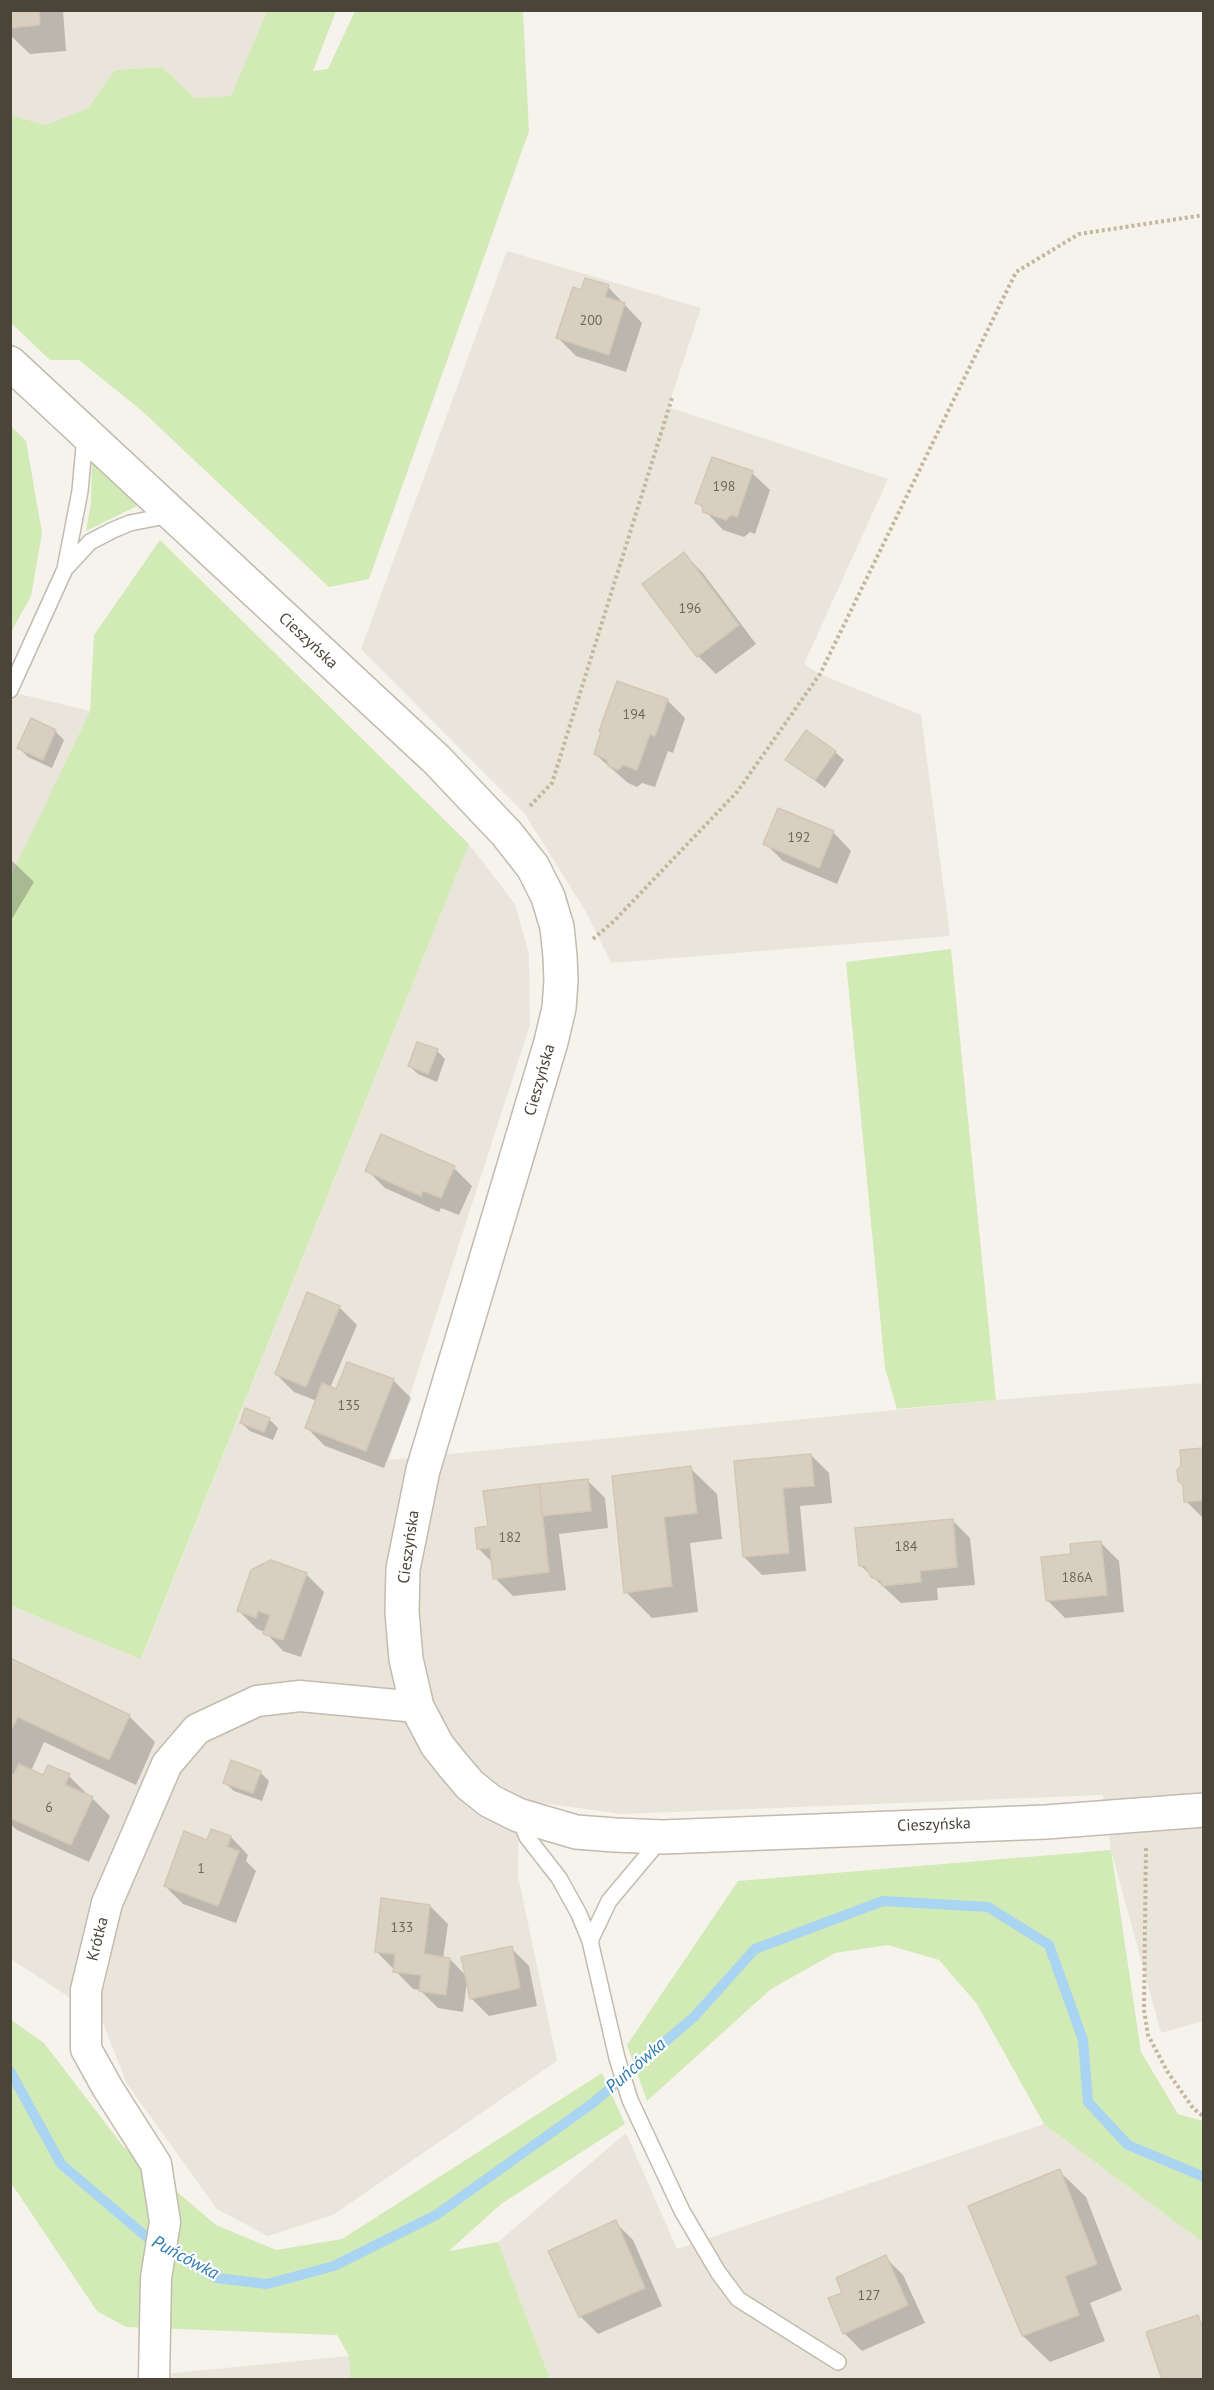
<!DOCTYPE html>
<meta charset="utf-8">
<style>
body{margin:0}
#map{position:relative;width:1214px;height:2390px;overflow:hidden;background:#f6f3ec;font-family:"PT Sans",sans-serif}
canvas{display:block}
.frame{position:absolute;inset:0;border:12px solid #4b4439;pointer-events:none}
</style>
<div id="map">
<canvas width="1214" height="2390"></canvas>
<div class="frame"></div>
</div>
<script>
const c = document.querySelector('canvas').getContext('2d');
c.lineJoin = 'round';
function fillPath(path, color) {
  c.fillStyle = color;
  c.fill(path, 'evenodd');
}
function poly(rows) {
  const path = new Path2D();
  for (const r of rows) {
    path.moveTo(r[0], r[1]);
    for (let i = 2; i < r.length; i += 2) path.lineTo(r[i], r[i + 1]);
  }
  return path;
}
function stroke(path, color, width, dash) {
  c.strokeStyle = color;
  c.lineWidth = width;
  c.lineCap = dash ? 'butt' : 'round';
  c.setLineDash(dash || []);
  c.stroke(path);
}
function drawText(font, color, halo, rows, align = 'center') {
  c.font = font + ' "PT Sans",sans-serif';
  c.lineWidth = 4.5;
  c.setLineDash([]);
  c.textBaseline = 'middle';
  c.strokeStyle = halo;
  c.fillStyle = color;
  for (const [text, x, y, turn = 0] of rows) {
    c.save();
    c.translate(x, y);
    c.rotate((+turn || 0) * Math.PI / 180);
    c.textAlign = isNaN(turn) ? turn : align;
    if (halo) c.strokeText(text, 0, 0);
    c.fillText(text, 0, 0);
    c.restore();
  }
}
const residential = poly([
 [10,11,267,11,231,97,195,98,162,67,115,70,87,109,45,125,11,115],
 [507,251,701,308,668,407,888,479,804,664,820,674,921,715,950,936,611,963,586,912,524,813,361,649],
 [11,692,90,711,11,878],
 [469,844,515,904,529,954,530,1025,389,1460,996,1400,1203,1383,1203,2021,1161,2033,1111,1850,1103,1795,622,1814,519,1800,518,1876,557,2061,333,2215,268,2236,217,2209,127,2084,101,2018,11,1959,10,1606,142,1658],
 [1044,2124,1201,2241,1204,2252,1203,2379,550,2379,498,2242,626,2133,677,2249],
 [349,2356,350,2379,140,2380,153,2375]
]);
const green = poly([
 [267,11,336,11,313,71,328,69,355,11,523,11,529,131,369,579,329,587,142,411,79,360,50,360,11,323,11,115,45,125,87,109,115,70,162,67,195,98,231,96],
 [11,426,26,441,42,533,31,596,11,632],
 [92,458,141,504,86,531,91,503],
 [160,540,469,844,141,1659,11,1606,10,878,90,711,94,635],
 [951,949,996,1400,897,1409,885,1368,846,962],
 [1111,1850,1141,2052,1178,2114,1203,2121,1203,2241,1201,2241,1044,2124,977,2004,939,1960,888,1945,835,1953,771,1989,647,2101,627,2045,738,1881],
 [10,2019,44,2043,123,2146,216,2225,276,2250,342,2239,602,2073,625,2124,501,2204,449,2251,498,2242,550,2379,350,2379,349,2356,337,2335,126,2327,97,2311,11,2183]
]);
const shadow = poly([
 [10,10,63,10,66,51,30,54,10,35],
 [608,287,642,323,626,372,576,356,558,338,582,291],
 [752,473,770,490,755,534,750,532,744,537,723,530,697,502],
 [684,554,702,572,756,644,716,674,698,656],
 [618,683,668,701,685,718,673,753,668,751,655,787,642,783,637,787,628,783,595,754],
 [55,731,64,740,52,768,28,757,19,748],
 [835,752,844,760,825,788,787,760],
 [779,810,834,833,851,851,837,884,783,861,765,843],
 [10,859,34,882,10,922],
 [437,1051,445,1059,437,1082,418,1074,409,1066],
 [454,1168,472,1186,459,1215,441,1208,439,1212,385,1188,367,1170],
 [339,1307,357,1325,330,1388,337,1391,393,1380,411,1398,384,1468,325,1446,307,1428,317,1401,294,1392,276,1374],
 [269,1419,278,1428,273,1440,250,1431,241,1423],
 [1204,1450,1204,1519,1186,1501],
 [811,1455,829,1473,832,1503,800,1506,806,1571,762,1575,744,1557,735,1462],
 [690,1468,717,1494,722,1539,690,1543,698,1612,652,1618,626,1592,614,1477],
 [587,1480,605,1498,608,1528,559,1534,566,1590,513,1596,495,1578,493,1563,479,1549],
 [952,1520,970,1538,975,1585,937,1588,938,1600,901,1603,860,1565],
 [1101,1543,1119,1561,1124,1612,1065,1618,1047,1600,1072,1556],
 [306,1574,324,1592,301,1657,283,1651,265,1632,257,1629,239,1611],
 [10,1659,129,1716,155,1742,136,1785,44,1742,31,1771,44,1777,69,1776,87,1794,86,1796,92,1798,110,1816,89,1862,17,1830,10,1824,10,1786,15,1775,10,1773],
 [260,1772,269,1781,262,1801,234,1791,225,1783],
 [212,1831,231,1837,248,1855,246,1861,256,1871,236,1923,183,1904,165,1886,208,1842],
 [430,1906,448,1924,443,1959,450,1959,467,1977,511,1948,529,1966,537,2006,489,2016,471,1998,467,1981,463,2012,438,2008,420,1990,413,1989,376,1951],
 [1059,2171,1086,2197,1122,2290,1090,2303,1105,2341,1050,2362,1023,2336,970,2207],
 [615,2222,633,2240,662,2306,598,2334,580,2316],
 [885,2257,903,2275,925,2323,862,2351,844,2333,844,2294]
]);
const stream = poly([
 [10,2071,61,2164,150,2240,216,2278,267,2284,334,2266,436,2215,593,2103,694,2017,755,1949,883,1901,988,1907,1049,1945,1083,2040,1088,2102,1128,2145,1204,2177]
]);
const building = poly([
 [10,10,39,10,40,25,10,28,10,10],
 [585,278,609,285,605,297,625,303,609,355,556,338,573,287,581,290,585,278],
 [712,457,753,471,737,517,731,515,726,520,703,512,702,505,695,503,712,457],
 [684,552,739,625,697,657,642,584,684,552],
 [617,681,668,699,655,736,650,734,637,770,623,765,618,770,608,766,607,760,594,754,601,732,599,731,617,681],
 [31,718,56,730,43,760,17,748,31,718],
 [806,730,836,751,815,780,785,760,806,730],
 [778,808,834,831,819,868,763,844,778,808],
 [417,1042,438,1049,428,1074,408,1066,417,1042],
 [381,1134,455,1166,441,1198,423,1191,421,1196,365,1171,381,1134],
 [307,1292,340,1306,306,1387,275,1374,307,1292],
 [347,1362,394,1379,366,1451,305,1428,322,1383,336,1389,347,1362],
 [245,1408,270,1418,264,1432,240,1423,245,1408],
 [1204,1448,1204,1500,1184,1502,1183,1485,1178,1481,1177,1470,1181,1466,1180,1450,1204,1448],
 [811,1454,814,1486,783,1488,789,1553,743,1557,734,1461,811,1454],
 [691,1466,697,1513,664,1517,672,1586,624,1593,612,1476,691,1466],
 [588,1479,591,1511,542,1516,539,1484,588,1479],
 [539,1484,549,1572,493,1579,490,1548,477,1549,475,1528,488,1526,483,1491,539,1484],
 [953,1519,957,1567,920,1571,921,1582,882,1586,881,1581,871,1577,865,1566,859,1566,855,1528,953,1519],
 [1101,1541,1107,1595,1046,1601,1041,1557,1071,1554,1070,1544,1101,1541],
 [271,1560,307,1573,283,1640,263,1634,270,1615,258,1611,256,1618,237,1611,251,1570,271,1560],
 [10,1658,130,1715,109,1760,18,1717,10,1732,10,1658],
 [231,1760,261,1771,253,1793,223,1783,231,1760],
 [19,1764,43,1775,48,1765,70,1774,65,1785,93,1797,71,1845,10,1818,10,1782,19,1764],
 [211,1829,231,1836,227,1847,239,1851,218,1906,164,1886,184,1831,207,1840,211,1829],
 [381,1898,430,1905,424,1954,450,1958,446,1995,419,1991,421,1975,393,1972,395,1954,375,1952,381,1898],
 [512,1946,520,1988,470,1999,461,1957,512,1946],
 [1060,2169,1097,2264,1065,2276,1079,2315,1022,2336,968,2206,1060,2169],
 [616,2220,645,2288,579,2317,548,2251,616,2220],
 [886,2255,908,2305,843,2334,828,2298,842,2293,836,2278,886,2255],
 [1198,2315,1204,2331,1204,2380,1162,2380,1146,2332,1198,2315]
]);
const path = poly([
 [530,806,552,783,672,398],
 [593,939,614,921,737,792,820,674,1016,272,1079,234,1204,215],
 [1146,1848,1144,2010,1148,2035,1167,2071,1193,2108,1204,2117]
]);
const service = poly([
 [67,567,90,542,113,530,130,523,171,515],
 [10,690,65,569,80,491,85,436],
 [519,1817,527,1837,559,1878,579,1914,590,1941],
 [661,1839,609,1901,590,1941,617,2058,630,2100,682,2211,718,2272,738,2299,838,2362]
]);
const minor = poly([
 [154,2380,156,2278,165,2222,156,2164,107,2087,86,2049,86,1990,107,1903,167,1764,197,1729,257,1701,300,1696,417,1707]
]);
const tertiary = poly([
 [10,363,437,760,507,834,533,867,548,897,557,927,560,956,561,981,559,1008,551,1042,423,1470,403,1569,402,1612,406,1659,417,1707,437,1745,453,1765,470,1785,490,1801,518,1815,576,1832,615,1835,663,1837,1046,1822,1204,1810]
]);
const numberNames = [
 ["200",591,321],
 ["198",724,487],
 ["196",690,609],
 ["194",634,715],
 ["192",799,838],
 ["135",349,1406],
 ["182",510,1538],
 ["184",906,1547],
 ["186A",1077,1578],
 ["6",49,1808],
 ["1",201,1869],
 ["133",402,1928],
 ["127",869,2296]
];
const streetNames = [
 ["Cieszyńska",308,641,43],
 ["Cieszyńska",540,1080,-74],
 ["Cieszyńska",409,1547,-82],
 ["Cieszyńska",934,1825,-2],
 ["Krótka",98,1939,-76]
];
const waterNames = [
 ["Puńcówka",636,2066,-41],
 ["Puńcówka",185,2258,28]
];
fillPath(residential, '#eae5da');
fillPath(green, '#d2eab5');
fillPath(shadow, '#0003');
stroke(stream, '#a9d4f2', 10);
fillPath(building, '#d8cfc1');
stroke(building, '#d3c7b4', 1.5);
stroke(service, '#c2bbae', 18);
stroke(minor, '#c2bbae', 33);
stroke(tertiary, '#c2bbae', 36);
stroke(path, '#c4b79f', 4, [3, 3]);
stroke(service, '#fff', 15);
stroke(minor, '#fff', 30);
stroke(tertiary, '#fff', 33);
drawText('14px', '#6e675b', null, numberNames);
drawText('16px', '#4b4439', '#fff', streetNames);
drawText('italic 18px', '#2e7ab2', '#fff', waterNames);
</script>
